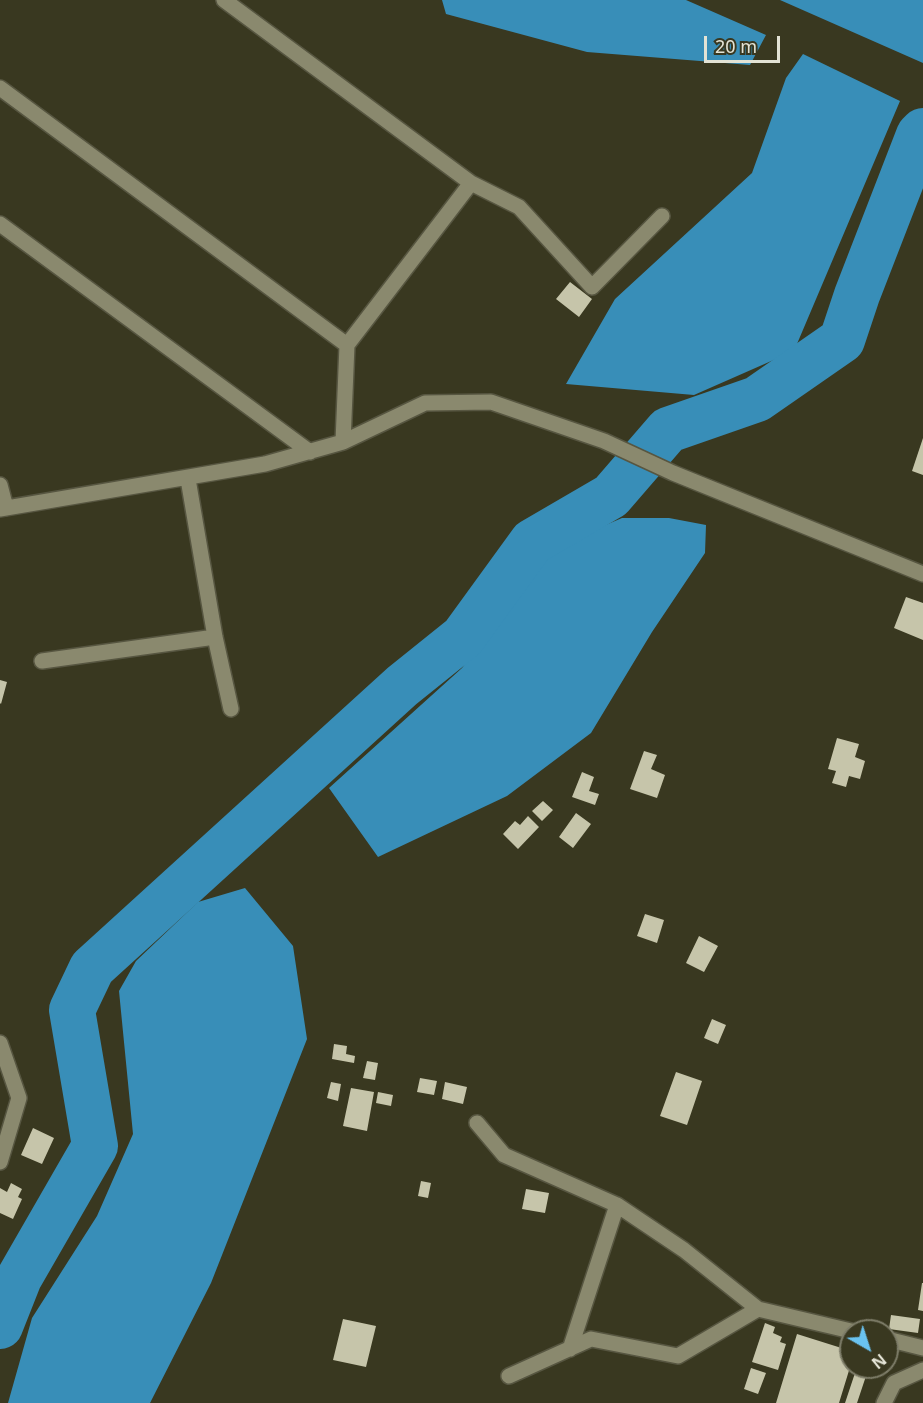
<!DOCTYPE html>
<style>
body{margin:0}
#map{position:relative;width:923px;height:1403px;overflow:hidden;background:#393820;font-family:"Noto Sans",sans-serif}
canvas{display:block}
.north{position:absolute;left:839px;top:1319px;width:60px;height:60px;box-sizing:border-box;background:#393820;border:2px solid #7d7c68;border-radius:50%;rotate:141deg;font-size:16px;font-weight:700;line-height:24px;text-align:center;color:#e3e3d5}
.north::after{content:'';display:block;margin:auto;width:21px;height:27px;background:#6ac3f1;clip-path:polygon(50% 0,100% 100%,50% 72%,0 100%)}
.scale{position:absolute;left:704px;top:36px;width:76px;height:27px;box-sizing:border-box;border:3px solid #e3e3d5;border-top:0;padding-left:8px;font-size:18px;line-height:21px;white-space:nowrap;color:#e3e3d5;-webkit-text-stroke:4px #393820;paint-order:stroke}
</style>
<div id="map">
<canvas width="923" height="1403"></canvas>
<div class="north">N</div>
<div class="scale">20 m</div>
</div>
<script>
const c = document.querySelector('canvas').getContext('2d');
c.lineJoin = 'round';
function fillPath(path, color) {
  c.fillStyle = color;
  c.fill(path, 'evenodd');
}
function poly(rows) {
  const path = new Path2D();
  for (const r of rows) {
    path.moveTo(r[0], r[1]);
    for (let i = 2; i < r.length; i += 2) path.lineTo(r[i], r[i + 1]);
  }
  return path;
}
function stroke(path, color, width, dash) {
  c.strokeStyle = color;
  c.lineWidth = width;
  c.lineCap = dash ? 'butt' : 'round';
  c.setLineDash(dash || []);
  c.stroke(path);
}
const water = poly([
 [442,0,686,0,766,35,750,65,587,52,446,14],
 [780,0,923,0,923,63],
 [803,54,900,101,794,351,694,395,566,384,615,299,752,173,786,78],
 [622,518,669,518,706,525,705,553,652,632,591,733,507,796,378,857,329,788,462,668,552,548],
 [245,888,293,946,307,1039,211,1283,150,1403,8,1403,32,1318,97,1216,133,1134,119,991,136,961,198,902]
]);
const river = poly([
 [0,1326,19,1278,95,1146,72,1010,92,968,402,686,463,637,532,542,611,496,668,430,757,399,842,340,857,295,919,135,923,131]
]);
const building = poly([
 [570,282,592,299,579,317,556,299],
 [923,438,923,475,912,471],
 [906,597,923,603,923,640,894,628],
 [0,680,7,682,1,704,0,703],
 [837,738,859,744,855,757,865,761,860,779,849,776,846,787,832,783,836,771,828,769],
 [644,751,657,755,651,769,665,775,657,798,630,789],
 [582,772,594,777,589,791,599,794,595,805,572,797],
 [543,801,553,810,542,821,532,811],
 [576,813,591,824,573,848,559,837],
 [528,816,539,827,518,849,503,834,515,821,520,825],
 [645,914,664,920,657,943,637,936],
 [699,936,718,946,704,972,686,963],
 [712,1019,726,1025,718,1044,704,1038],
 [334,1044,347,1046,346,1054,355,1056,354,1063,332,1059],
 [367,1061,378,1063,375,1080,363,1078],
 [676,1072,702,1081,687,1125,660,1116],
 [420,1078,437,1081,434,1095,417,1092],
 [331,1082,341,1084,338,1101,327,1098],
 [445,1082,467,1087,463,1104,442,1099],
 [351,1088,374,1092,367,1131,343,1126],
 [378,1092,393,1095,391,1106,376,1103],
 [33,1128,54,1138,42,1164,21,1155],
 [421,1181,431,1183,428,1198,418,1196],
 [11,1183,22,1189,18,1197,22,1199,13,1219,0,1213,0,1188,7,1192],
 [526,1189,549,1193,545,1213,522,1209],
 [922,1283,923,1283,923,1311,918,1310],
 [891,1315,920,1319,918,1333,889,1329],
 [343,1319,376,1326,366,1367,333,1360],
 [765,1323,775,1327,773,1333,782,1337,780,1342,786,1344,778,1370,752,1362],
 [797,1334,851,1351,851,1364,839,1403,776,1403],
 [751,1368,766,1373,758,1394,744,1389],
 [855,1373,866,1376,857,1403,845,1403]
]);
const minor = poly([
 [224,0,471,183,519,207,592,287,662,216],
 [0,88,347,345],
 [0,224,310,452],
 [343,442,347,345,471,183],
 [188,479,215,637,231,709],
 [0,485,6,508],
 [0,509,265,464,343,442,425,403,491,402,604,441,673,473,923,574],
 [42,661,215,637],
 [0,1043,19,1098,0,1162],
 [477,1123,504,1155,617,1205,684,1250,758,1309,851,1331],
 [887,1339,923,1348],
 [570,1349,617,1205],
 [509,1376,591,1339,678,1356,758,1309],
 [884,1403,894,1383,923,1370]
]);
fillPath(water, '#388eb8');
stroke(river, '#388eb8', 46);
fillPath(building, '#c6c5aa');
stroke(minor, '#575641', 18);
stroke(minor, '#8a896e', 15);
</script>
